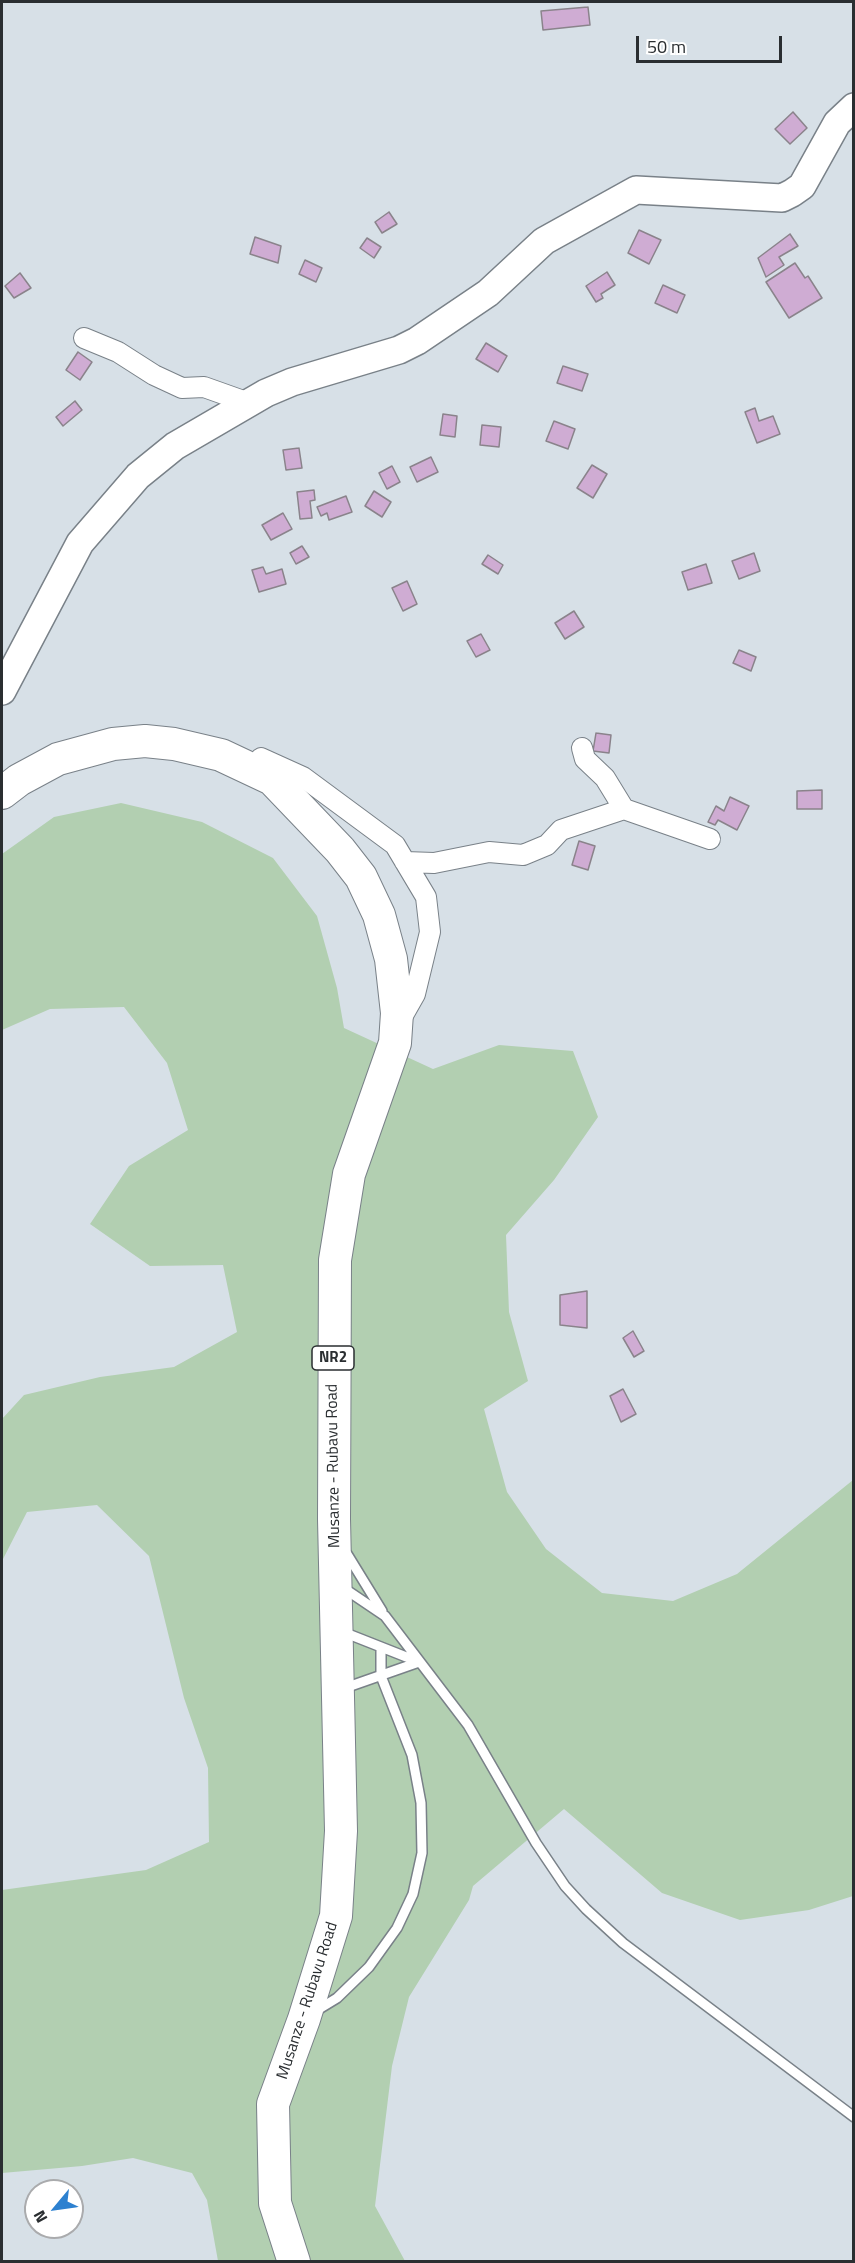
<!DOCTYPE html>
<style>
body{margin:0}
#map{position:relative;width:855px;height:2263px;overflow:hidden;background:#d7e0e7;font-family:"Titillium Web",sans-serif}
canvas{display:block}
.frame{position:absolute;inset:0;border:3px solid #2a2e31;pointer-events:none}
.north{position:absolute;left:24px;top:2179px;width:60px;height:60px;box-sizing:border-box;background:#fff;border:2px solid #aaabad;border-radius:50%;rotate:241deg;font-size:16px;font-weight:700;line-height:24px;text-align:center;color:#2a2e31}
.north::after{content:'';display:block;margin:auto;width:21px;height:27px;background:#2d81d0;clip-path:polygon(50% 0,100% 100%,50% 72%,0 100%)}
.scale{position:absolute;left:636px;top:36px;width:146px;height:27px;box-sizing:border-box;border:3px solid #2a2e31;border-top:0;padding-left:8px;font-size:18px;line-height:21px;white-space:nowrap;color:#2a2e31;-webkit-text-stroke:4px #fff;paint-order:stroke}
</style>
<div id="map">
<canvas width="855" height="2263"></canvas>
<div class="frame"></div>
<div class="north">N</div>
<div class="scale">50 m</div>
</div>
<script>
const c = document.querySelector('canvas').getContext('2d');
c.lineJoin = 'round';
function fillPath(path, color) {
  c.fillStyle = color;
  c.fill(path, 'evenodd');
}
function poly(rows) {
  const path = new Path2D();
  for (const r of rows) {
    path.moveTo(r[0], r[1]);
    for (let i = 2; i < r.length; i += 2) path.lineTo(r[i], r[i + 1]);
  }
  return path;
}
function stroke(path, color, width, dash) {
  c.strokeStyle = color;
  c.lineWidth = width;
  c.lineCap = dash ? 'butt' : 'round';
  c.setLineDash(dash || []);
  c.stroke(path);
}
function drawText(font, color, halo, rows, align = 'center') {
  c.font = font + ' "Titillium Web",sans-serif';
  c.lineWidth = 6;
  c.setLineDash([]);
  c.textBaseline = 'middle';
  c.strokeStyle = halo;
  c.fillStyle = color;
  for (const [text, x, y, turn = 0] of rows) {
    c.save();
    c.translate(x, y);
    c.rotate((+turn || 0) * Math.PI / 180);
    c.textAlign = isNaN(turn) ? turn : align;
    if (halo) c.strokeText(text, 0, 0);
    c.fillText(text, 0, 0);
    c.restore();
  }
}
const green = poly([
 [121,803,202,822,273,858,317,916,337,988,344,1028,433,1069,499,1045,573,1051,598,1117,554,1180,506,1235,509,1312,528,1381,484,1409,507,1492,546,1549,602,1593,673,1601,737,1574,853,1480,853,1896,809,1910,740,1920,662,1893,564,1809,473,1886,469,1900,409,1997,392,2066,375,2206,405,2261,218,2261,207,2200,192,2173,133,2158,82,2166,2,2173,2,1890,146,1870,209,1842,208,1768,184,1698,149,1556,97,1505,27,1512,2,1561,2,1419,24,1395,100,1377,174,1367,237,1332,223,1265,150,1266,90,1224,129,1166,188,1130,167,1063,124,1007,50,1009,2,1030,2,854,54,817]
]);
const building = poly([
 [588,7,590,25,543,30,541,11,588,7],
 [793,112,807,128,790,144,775,129,793,112],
 [389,212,397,224,382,233,375,222,389,212],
 [639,230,661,240,649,264,628,253,639,230],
 [790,234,798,246,779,257,784,265,766,277,758,258,790,234],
 [255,237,281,246,278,263,250,254,255,237],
 [367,238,381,247,374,258,360,248,367,238],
 [305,260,322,268,316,282,299,274,305,260],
 [795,263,805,278,808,276,822,298,789,318,766,282,795,263],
 [607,272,615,285,601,294,603,298,596,302,586,286,607,272],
 [20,273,31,288,14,298,5,286,20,273],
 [663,285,685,295,677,313,655,303,663,285],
 [486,343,507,356,498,372,476,359,486,343],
 [78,352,92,362,80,380,66,370,78,352],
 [563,366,588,374,582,391,557,383,563,366],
 [75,401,82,410,63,426,56,417,75,401],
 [755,408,759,421,773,416,780,434,757,443,745,412,755,408],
 [443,414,457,416,455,437,440,435,443,414],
 [554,421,575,429,568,449,546,441,554,421],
 [482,425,501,427,499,447,480,445,482,425],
 [299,448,302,468,286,470,283,450,299,448],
 [431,457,438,472,417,482,410,467,431,457],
 [592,465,607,474,593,498,577,488,592,465],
 [392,466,400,482,387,489,379,473,392,466],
 [314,490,315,500,310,501,312,518,300,519,297,492,314,490],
 [374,491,391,502,382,517,365,506,374,491],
 [346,496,352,512,329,520,327,513,321,516,317,507,346,496],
 [283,513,292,529,271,540,262,525,283,513],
 [302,546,309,557,296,564,290,553,302,546],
 [754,553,760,571,739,579,732,561,754,553],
 [488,555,503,565,498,574,482,564,488,555],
 [706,564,712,583,688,590,682,572,706,564],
 [263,567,266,574,282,569,286,584,259,592,252,570,263,567],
 [407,581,417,604,403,611,392,588,407,581],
 [574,611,584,627,565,639,555,623,574,611],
 [481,634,490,650,476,657,467,641,481,634],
 [739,650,756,657,751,671,733,663,739,650],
 [596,733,611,735,609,753,593,751,596,733],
 [822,790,822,809,797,809,797,791,822,790],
 [730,797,749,806,737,830,718,820,715,825,708,822,716,806,724,811,730,797],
 [579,841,595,846,588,870,572,865,579,841],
 [587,1291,587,1328,560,1325,560,1295,587,1291],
 [633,1331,644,1351,634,1357,623,1338,633,1331],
 [623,1389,636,1414,621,1422,610,1396,623,1389]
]);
const service = poly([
 [347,1554,382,1611],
 [342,1587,385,1616,468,1725,536,1843,565,1886,586,1909,623,1943,854,2117],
 [343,1632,419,1662],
 [342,1689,419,1662],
 [314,2012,337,1998,369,1967,397,1928,413,1894,422,1853,421,1803,412,1755,381,1676,381,1647]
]);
const minor = poly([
 [84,338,118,352,154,375,182,388,204,387,249,403],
 [582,748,585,759,605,778,624,809],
 [261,758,303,777,395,845,426,897,430,932,415,994,398,1024],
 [405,862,434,863,489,852,523,855,547,845,561,830,624,809,710,839]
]);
const secondary = poly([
 [2,691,80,543,138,476,175,446,266,393,292,382,399,350,417,341,488,293,544,241,636,190,782,198,792,193,802,186,837,123,854,107]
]);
const trunk = poly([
 [2,793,19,780,58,759,113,744,145,741,174,744,221,755,272,779,340,850,361,877,379,915,391,959,397,1013,395,1043,349,1174,335,1260,334,1519,341,1831,336,1916,304,2019,273,2104,275,2203,294,2262]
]);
const shields = [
 [333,1358,42]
];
const shieldNames = [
 ["NR2",333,1358]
];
const streetNames = [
 ["Musanze - Rubavu Road",334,1466,-91],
 ["Musanze - Rubavu Road",308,2001,-72]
];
fillPath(green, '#b2cfb1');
fillPath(building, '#cfacd3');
stroke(building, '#8a838b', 1.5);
stroke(service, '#798188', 12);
stroke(minor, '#798188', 22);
stroke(secondary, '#798188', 30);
stroke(trunk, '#798188', 34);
stroke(service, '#fff', 9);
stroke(minor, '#fff', 20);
stroke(secondary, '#fff', 27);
stroke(trunk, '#fff', 32);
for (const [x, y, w] of shields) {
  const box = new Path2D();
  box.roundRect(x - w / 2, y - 12, w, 24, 4.5);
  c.fillStyle = '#fff';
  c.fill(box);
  stroke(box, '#2a2e31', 1.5);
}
drawText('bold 15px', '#2a2e31', null, shieldNames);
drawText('16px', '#2a2e31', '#fff', streetNames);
</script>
